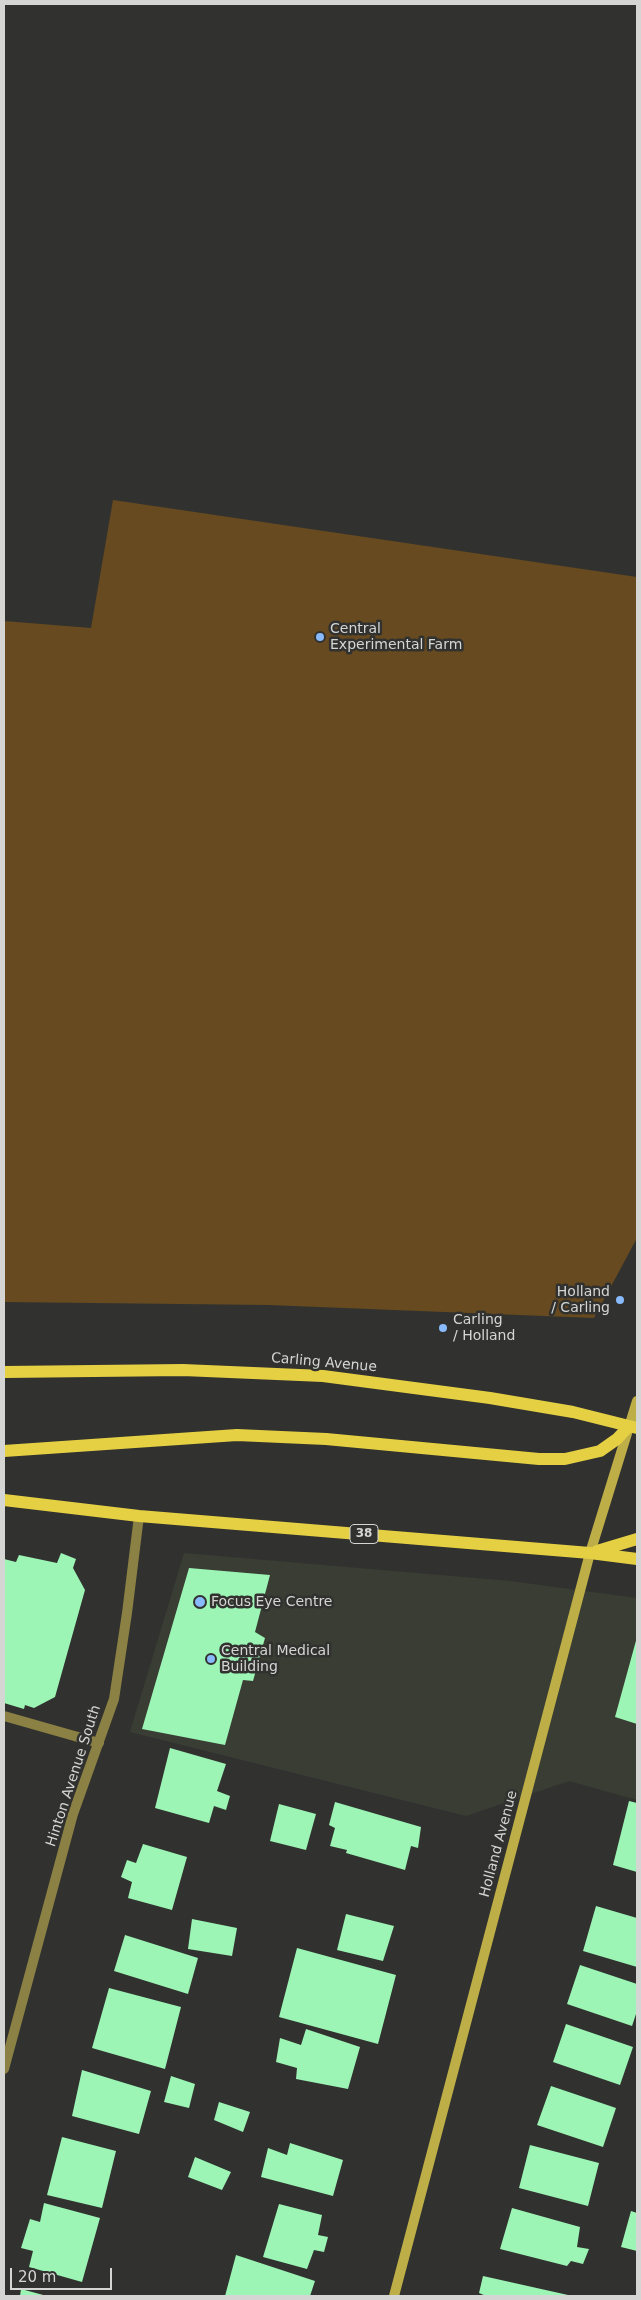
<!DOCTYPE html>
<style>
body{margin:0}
#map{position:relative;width:641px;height:2300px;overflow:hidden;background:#31322f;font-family:"DejaVu Sans",sans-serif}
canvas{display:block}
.frame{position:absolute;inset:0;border:5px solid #d5d6d4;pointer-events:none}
.scale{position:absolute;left:10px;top:2268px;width:102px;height:22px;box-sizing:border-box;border:2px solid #d5d6d4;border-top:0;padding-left:6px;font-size:15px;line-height:18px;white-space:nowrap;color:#d5d6d4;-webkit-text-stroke:4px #31322f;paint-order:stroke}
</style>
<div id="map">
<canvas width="641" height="2300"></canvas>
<div class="frame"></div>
<div class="scale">20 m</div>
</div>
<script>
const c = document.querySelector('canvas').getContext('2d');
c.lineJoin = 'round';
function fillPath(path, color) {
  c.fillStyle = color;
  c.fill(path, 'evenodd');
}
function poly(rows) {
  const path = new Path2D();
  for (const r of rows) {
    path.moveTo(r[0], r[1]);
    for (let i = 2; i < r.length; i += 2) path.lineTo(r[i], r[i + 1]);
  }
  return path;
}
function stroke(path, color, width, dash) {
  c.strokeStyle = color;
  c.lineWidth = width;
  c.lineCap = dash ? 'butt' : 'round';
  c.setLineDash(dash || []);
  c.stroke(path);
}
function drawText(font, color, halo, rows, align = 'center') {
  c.font = font + ' "DejaVu Sans",sans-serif';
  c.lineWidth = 5;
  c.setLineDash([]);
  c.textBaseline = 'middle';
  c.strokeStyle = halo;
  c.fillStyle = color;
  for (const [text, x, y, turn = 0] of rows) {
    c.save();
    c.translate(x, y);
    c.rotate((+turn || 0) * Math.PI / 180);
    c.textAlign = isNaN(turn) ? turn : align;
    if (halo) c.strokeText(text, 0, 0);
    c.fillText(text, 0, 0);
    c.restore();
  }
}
const built = poly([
 [184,1553,510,1581,637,1598,637,1800,569,1781,466,1816,130,1732]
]);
const green = poly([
 [113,500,637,577,637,1238,594,1318,269,1305,4,1302,4,621,91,628]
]);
const building = poly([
 [61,1553,76,1559,73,1568,85,1590,55,1697,34,1708,25,1705,24,1709,4,1703,4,1559,16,1562,19,1555,57,1563],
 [189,1568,270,1575,255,1632,265,1638,253,1681,243,1680,225,1745,142,1729],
 [637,1637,637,1724,615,1717],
 [170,1748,226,1764,217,1791,230,1796,226,1810,214,1806,209,1823,155,1808],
 [629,1801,637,1803,637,1872,613,1865],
 [335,1802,421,1827,418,1848,411,1846,405,1870,346,1853,347,1850,330,1846,335,1828,329,1825],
 [279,1804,316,1814,306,1850,270,1841],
 [143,1844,187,1857,172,1910,128,1898,132,1882,121,1877,127,1860,136,1863],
 [596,1906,637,1918,637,1967,583,1951],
 [346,1914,394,1926,383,1961,337,1950],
 [192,1919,237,1928,232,1956,188,1949],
 [125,1935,198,1958,188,1994,114,1971],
 [297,1948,396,1975,378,2044,279,2017],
 [580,1965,637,1984,637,2011,632,2026,567,2004],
 [109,1988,181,2007,165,2069,92,2048],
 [566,2024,633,2047,620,2085,553,2062],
 [306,2029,360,2047,348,2089,296,2079,297,2068,276,2062,280,2038,301,2045],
 [82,2070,151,2091,139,2134,72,2116],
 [171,2076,195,2084,189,2108,164,2102],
 [551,2086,616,2108,603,2147,537,2125],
 [219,2102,250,2112,243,2132,214,2120],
 [62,2137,116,2151,102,2208,47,2195],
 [290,2143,343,2160,333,2196,261,2177,268,2148,287,2155],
 [530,2145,599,2163,588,2206,519,2188],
 [195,2157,231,2172,222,2190,188,2177],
 [44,2203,100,2218,82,2282,29,2267,33,2251,21,2248,30,2219,40,2222],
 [279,2204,322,2215,318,2235,328,2237,324,2252,314,2250,307,2269,263,2257],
 [512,2208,580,2227,577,2247,589,2249,583,2264,571,2261,567,2266,500,2249],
 [631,2211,637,2213,637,2251,621,2247],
 [236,2255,315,2281,310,2296,225,2296],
 [483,2276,568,2295,568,2296,486,2296,479,2293],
 [21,2289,47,2296,20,2296]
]);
const lane = poly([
 [4,1716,99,1743]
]);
const street = poly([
 [4,2069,73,1814,114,1699,127,1613,139,1516]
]);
const secondary = poly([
 [394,2296,590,1553,637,1401]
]);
const primary = poly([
 [4,1372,183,1370,323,1376,490,1398,573,1412,637,1428],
 [4,1451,237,1435,326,1439,539,1459,565,1459,600,1451,617,1439,629,1426],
 [4,1500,139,1516,590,1553,637,1559],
 [597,1551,637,1539]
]);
const markers = [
 [320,637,5,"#88bafc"],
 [620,1300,5,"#88bafc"],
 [443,1328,5,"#88bafc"],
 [200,1602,6,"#88bafc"],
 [211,1659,5,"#88bafc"]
];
const shields = [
 [364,1534,28]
];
const shieldNames = [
 ["38",364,1534]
];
const poiNames = [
 ["Central",330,629],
 ["Experimental Farm",330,645],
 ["Holland",610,1292,"right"],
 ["/ Carling",610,1308,"right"],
 ["Carling",453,1320],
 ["/ Holland",453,1336],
 ["Focus Eye Centre",211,1602],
 ["Central Medical",221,1651],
 ["Building",221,1667]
];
const streetNames = [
 ["Carling Avenue",324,1363,5],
 ["Hinton Avenue South",74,1776,-72],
 ["Holland Avenue",499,1844,-75]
];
fillPath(built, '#393d33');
fillPath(green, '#674a1f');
fillPath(building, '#9cf5b5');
stroke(lane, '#8b8145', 10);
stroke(street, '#8b8145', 10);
stroke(secondary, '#beae47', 10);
stroke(primary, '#e5d044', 12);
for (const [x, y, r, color] of markers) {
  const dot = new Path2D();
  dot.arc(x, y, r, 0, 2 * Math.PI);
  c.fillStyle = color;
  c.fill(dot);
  stroke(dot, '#31322f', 2);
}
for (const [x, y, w] of shields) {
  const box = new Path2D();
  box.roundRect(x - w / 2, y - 9.5, w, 19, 4);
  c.fillStyle = '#31322f';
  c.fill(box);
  stroke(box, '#d5d6d4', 1);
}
drawText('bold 12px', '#d5d6d4', null, shieldNames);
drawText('14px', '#d5d6d4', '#31322f', poiNames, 'left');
drawText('14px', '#d5d6d4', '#31322f', streetNames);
</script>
